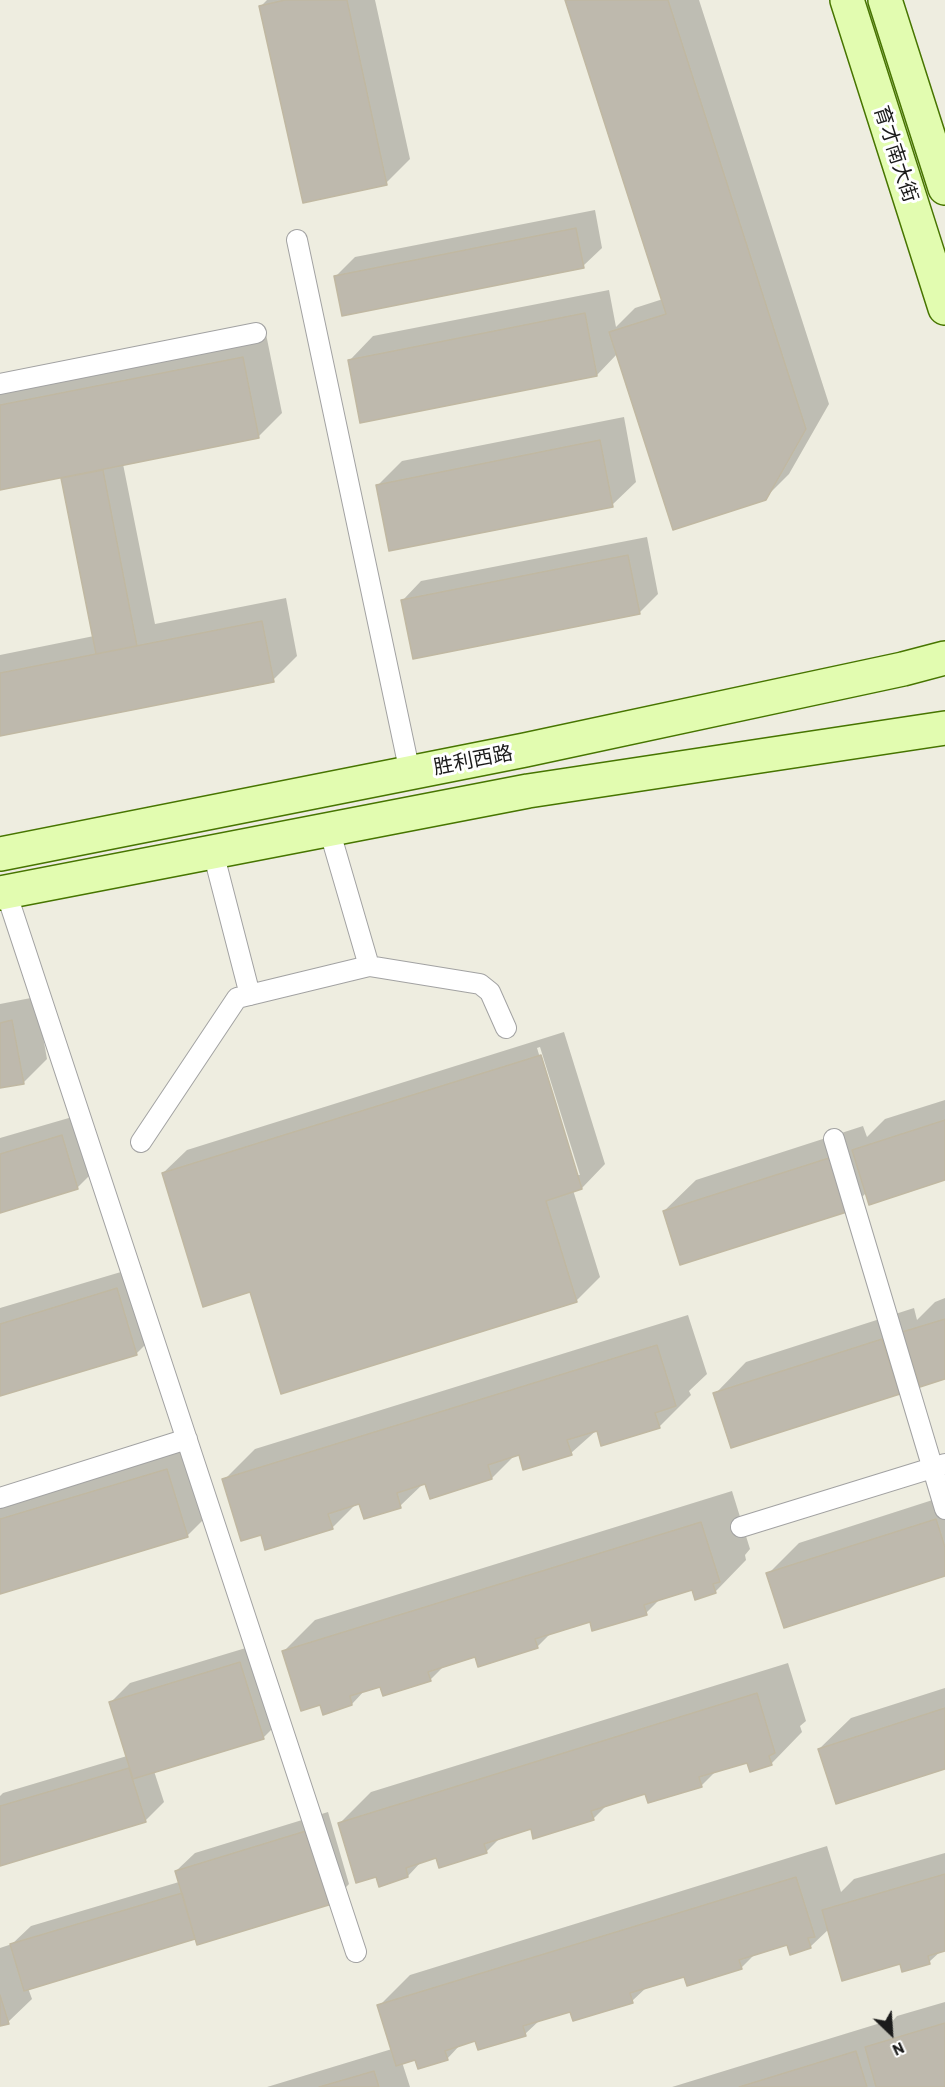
<!DOCTYPE html>
<meta charset="utf-8">
<style>
body{margin:0}
#map{position:relative;width:945px;height:2087px;overflow:hidden;background:#eeede0;font-family:Barlow,sans-serif}
canvas{display:block}
.north{position:absolute;left:861px;top:2003px;width:60px;height:60px;-webkit-text-stroke:4px #fff;paint-order:stroke;rotate:155deg;font-size:16px;font-weight:700;line-height:24px;text-align:center;color:#1b1b1b}
.north::after{content:'';display:block;margin:auto;width:21px;height:27px;background:#1b1b1b;clip-path:polygon(50% 0,100% 100%,50% 72%,0 100%)}
</style>
<div id="map">
<canvas width="945" height="2087"></canvas>
<div class="north">N</div>
</div>
<script>
const c = document.querySelector('canvas').getContext('2d');
c.lineJoin = 'round';
function fillPath(path, color) {
  c.fillStyle = color;
  c.fill(path, 'evenodd');
}
function poly(rows) {
  const path = new Path2D();
  for (const r of rows) {
    path.moveTo(r[0], r[1]);
    for (let i = 2; i < r.length; i += 2) path.lineTo(r[i], r[i + 1]);
  }
  return path;
}
function stroke(path, color, width, dash) {
  c.strokeStyle = color;
  c.lineWidth = width;
  c.lineCap = dash ? 'butt' : 'round';
  c.setLineDash(dash || []);
  c.stroke(path);
}
function drawText(font, color, halo, rows, align = 'center') {
  c.font = font + ' Barlow,"Noto Sans SC",sans-serif';
  c.lineWidth = 6;
  c.setLineDash([]);
  c.textBaseline = 'middle';
  c.strokeStyle = halo;
  c.fillStyle = color;
  for (const [text, x, y, turn = 0] of rows) {
    c.save();
    c.translate(x, y);
    c.rotate((+turn || 0) * Math.PI / 180);
    c.textAlign = isNaN(turn) ? turn : align;
    if (halo) c.strokeText(text, 0, 0);
    c.fillText(text, 0, 0);
    c.restore();
  }
}
const shadow = poly([
 [267,0,375,0,410,159,386,183,261,6],
 [567,0,699,0,829,404,789,474,765,498,618,353,597,375,350,360,373,336,609,290,616,327,635,308,663,299],
 [595,210,602,248,583,266,336,276,355,257],
 [266,334,282,413,258,437,123,464,155,624,286,598,297,656,273,680,0,735,0,655,94,636,63,476,0,488,0,387],
 [624,417,636,482,612,505,378,485,402,461],
 [647,537,658,594,639,613,403,600,421,581],
 [36,997,47,1059,23,1083,0,1087,0,1004],
 [564,1032,605,1164,582,1188,573,1190,600,1277,576,1301,251,1291,163,1173,187,1150],
 [540,1047,580,1175,576,1175,537,1048],
 [945,1100,945,1179,867,1192,849,1210,664,1211,696,1180,863,1126,867,1137,885,1119],
 [86,1113,101,1164,77,1188,0,1212,0,1138],
 [141,1266,160,1330,136,1354,0,1395,0,1308],
 [945,1298,945,1377,917,1374,899,1392,732,1446,715,1394,746,1362,914,1308,917,1320,935,1302],
 [688,1315,707,1374,689,1391,691,1395,659,1427,598,1429,571,1453,515,1455,492,1478,424,1483,400,1506,360,1502,356,1504,332,1528,262,1533,224,1480,255,1449],
 [191,1446,211,1512,187,1536,0,1593,0,1504],
 [732,1491,750,1549,745,1555,746,1560,715,1592,693,1589,661,1598,646,1613,591,1620,552,1632,537,1647,476,1656,445,1665,430,1680,381,1685,366,1689,352,1704,321,1703,284,1651,315,1620],
 [945,1496,945,1575,768,1574,799,1543],
 [259,1644,282,1719,263,1738,154,1771,164,1802,145,1821,0,1864,0,1796,3,1793,127,1756,111,1702,130,1683],
 [788,1663,806,1721,800,1726,802,1732,771,1764,748,1761,717,1770,702,1785,649,1802,646,1792,608,1804,593,1819,532,1827,501,1837,486,1852,437,1857,422,1861,408,1876,377,1875,340,1823,371,1792],
 [945,1688,945,1767,819,1749,851,1718],
 [328,1812,349,1884,331,1903,196,1937,28,1988,32,1999,8,2022,0,2025,0,1948,12,1944,31,1926,179,1882,176,1871,195,1853],
 [827,1846,841,1892,854,1879,945,1853,945,1950,941,1951,929,1962,901,1962,829,1929,810,1947,788,1943,756,1953,741,1968,685,1975,647,1987,632,2001,571,2010,540,2020,525,2034,477,2039,461,2044,447,2059,416,2058,402,2062,410,2087,267,2087,392,2049,379,2006,410,1975],
 [945,2002,945,2087,672,2087,887,2021,889,2025,897,2016]
]);
const building = poly([
 [285,0,347,0,387,185,303,203,259,6,285,0],
 [565,0,668,0,806,429,766,500,673,530,609,332,666,314,565,0],
 [576,228,584,268,342,316,334,276,576,228],
 [585,313,597,376,360,423,348,360,585,313],
 [243,357,259,438,0,490,0,405,243,357],
 [600,440,613,507,389,551,376,485,600,440],
 [103,470,137,646,96,654,61,478,103,470],
 [628,555,640,614,413,659,401,600,628,555],
 [262,621,274,682,0,736,0,673,262,621],
 [12,1020,24,1084,0,1088,0,1023,12,1020],
 [541,1055,582,1189,546,1201,577,1302,281,1394,250,1292,203,1307,162,1173,541,1055],
 [945,1120,945,1180,869,1205,852,1150,945,1120],
 [62,1135,78,1189,0,1213,0,1154,62,1135],
 [832,1157,850,1211,680,1265,663,1211,832,1157],
 [117,1288,137,1355,0,1396,0,1324,117,1288],
 [945,1319,945,1379,920,1387,902,1332,945,1319],
 [882,1339,900,1394,731,1448,713,1393,882,1339],
 [657,1345,676,1406,655,1413,660,1428,601,1446,597,1431,567,1440,572,1455,523,1470,519,1455,488,1465,492,1479,430,1499,425,1484,397,1493,401,1508,364,1519,359,1504,328,1514,333,1529,265,1550,261,1535,241,1541,222,1479,657,1345],
 [167,1469,188,1537,0,1594,0,1519,167,1469],
 [936,1519,945,1547,945,1576,784,1628,766,1573,936,1519],
 [701,1522,720,1582,713,1584,716,1593,695,1600,692,1590,644,1605,647,1615,592,1631,590,1622,535,1639,538,1648,478,1667,475,1657,428,1672,431,1681,383,1696,380,1687,350,1696,352,1705,323,1715,320,1705,301,1711,282,1651,701,1522],
 [240,1662,264,1739,133,1779,109,1702,240,1662],
 [757,1693,775,1753,769,1756,772,1765,750,1772,747,1763,699,1777,702,1787,648,1803,645,1794,591,1811,594,1820,533,1839,531,1829,484,1844,487,1853,439,1868,436,1858,406,1868,408,1877,379,1887,376,1877,356,1883,338,1823,757,1693],
 [945,1708,945,1769,836,1804,818,1749,945,1708],
 [129,1768,146,1822,0,1866,0,1806,129,1768],
 [309,1830,332,1904,197,1945,175,1871,309,1830],
 [945,1874,945,1951,928,1956,930,1964,902,1972,900,1964,842,1981,822,1910,945,1874],
 [796,1877,815,1937,808,1938,811,1948,790,1955,787,1945,739,1960,742,1969,687,1986,684,1977,630,1993,633,2003,573,2021,570,2012,523,2026,526,2036,478,2050,475,2041,445,2051,448,2060,418,2069,415,2060,396,2066,377,2005,796,1877],
 [182,1893,195,1939,24,1991,10,1944,182,1893],
 [0,1995,9,2024,0,2026,0,1995],
 [945,2023,945,2087,876,2087,865,2047,945,2023],
 [856,2051,867,2087,739,2087,856,2051],
 [374,2071,379,2087,319,2087,374,2071]
]);
const lane = poly([
 [297,240,410,773],
 [0,384,256,333],
 [329,829,369,966],
 [213,852,250,995],
 [6,892,356,1952],
 [834,1139,945,1509],
 [141,1142,237,998,369,966,480,984,490,992,506,1028],
 [0,1498,187,1439],
 [741,1527,945,1464]
]);
const secondary = poly([
 [847,0,945,308],
 [885,0,945,188],
 [0,854,525,750,903,669,945,658],
 [0,893,528,791,945,728]
]);
const streetNames = [
 ["育才南大街",896,154,72],
 ["胜利西路",473,760,-11]
];
fillPath(shadow, '#0003');
fillPath(building, '#beb9ad');
stroke(building, '#c0b8a2', 1.5);
stroke(lane, '#a2a2a2', 22);
stroke(secondary, '#477500', 36);
stroke(lane, '#fff', 20);
stroke(secondary, '#e2fcb0', 33);
drawText('20px', '#1b1b1b', '#fff', streetNames);
</script>
